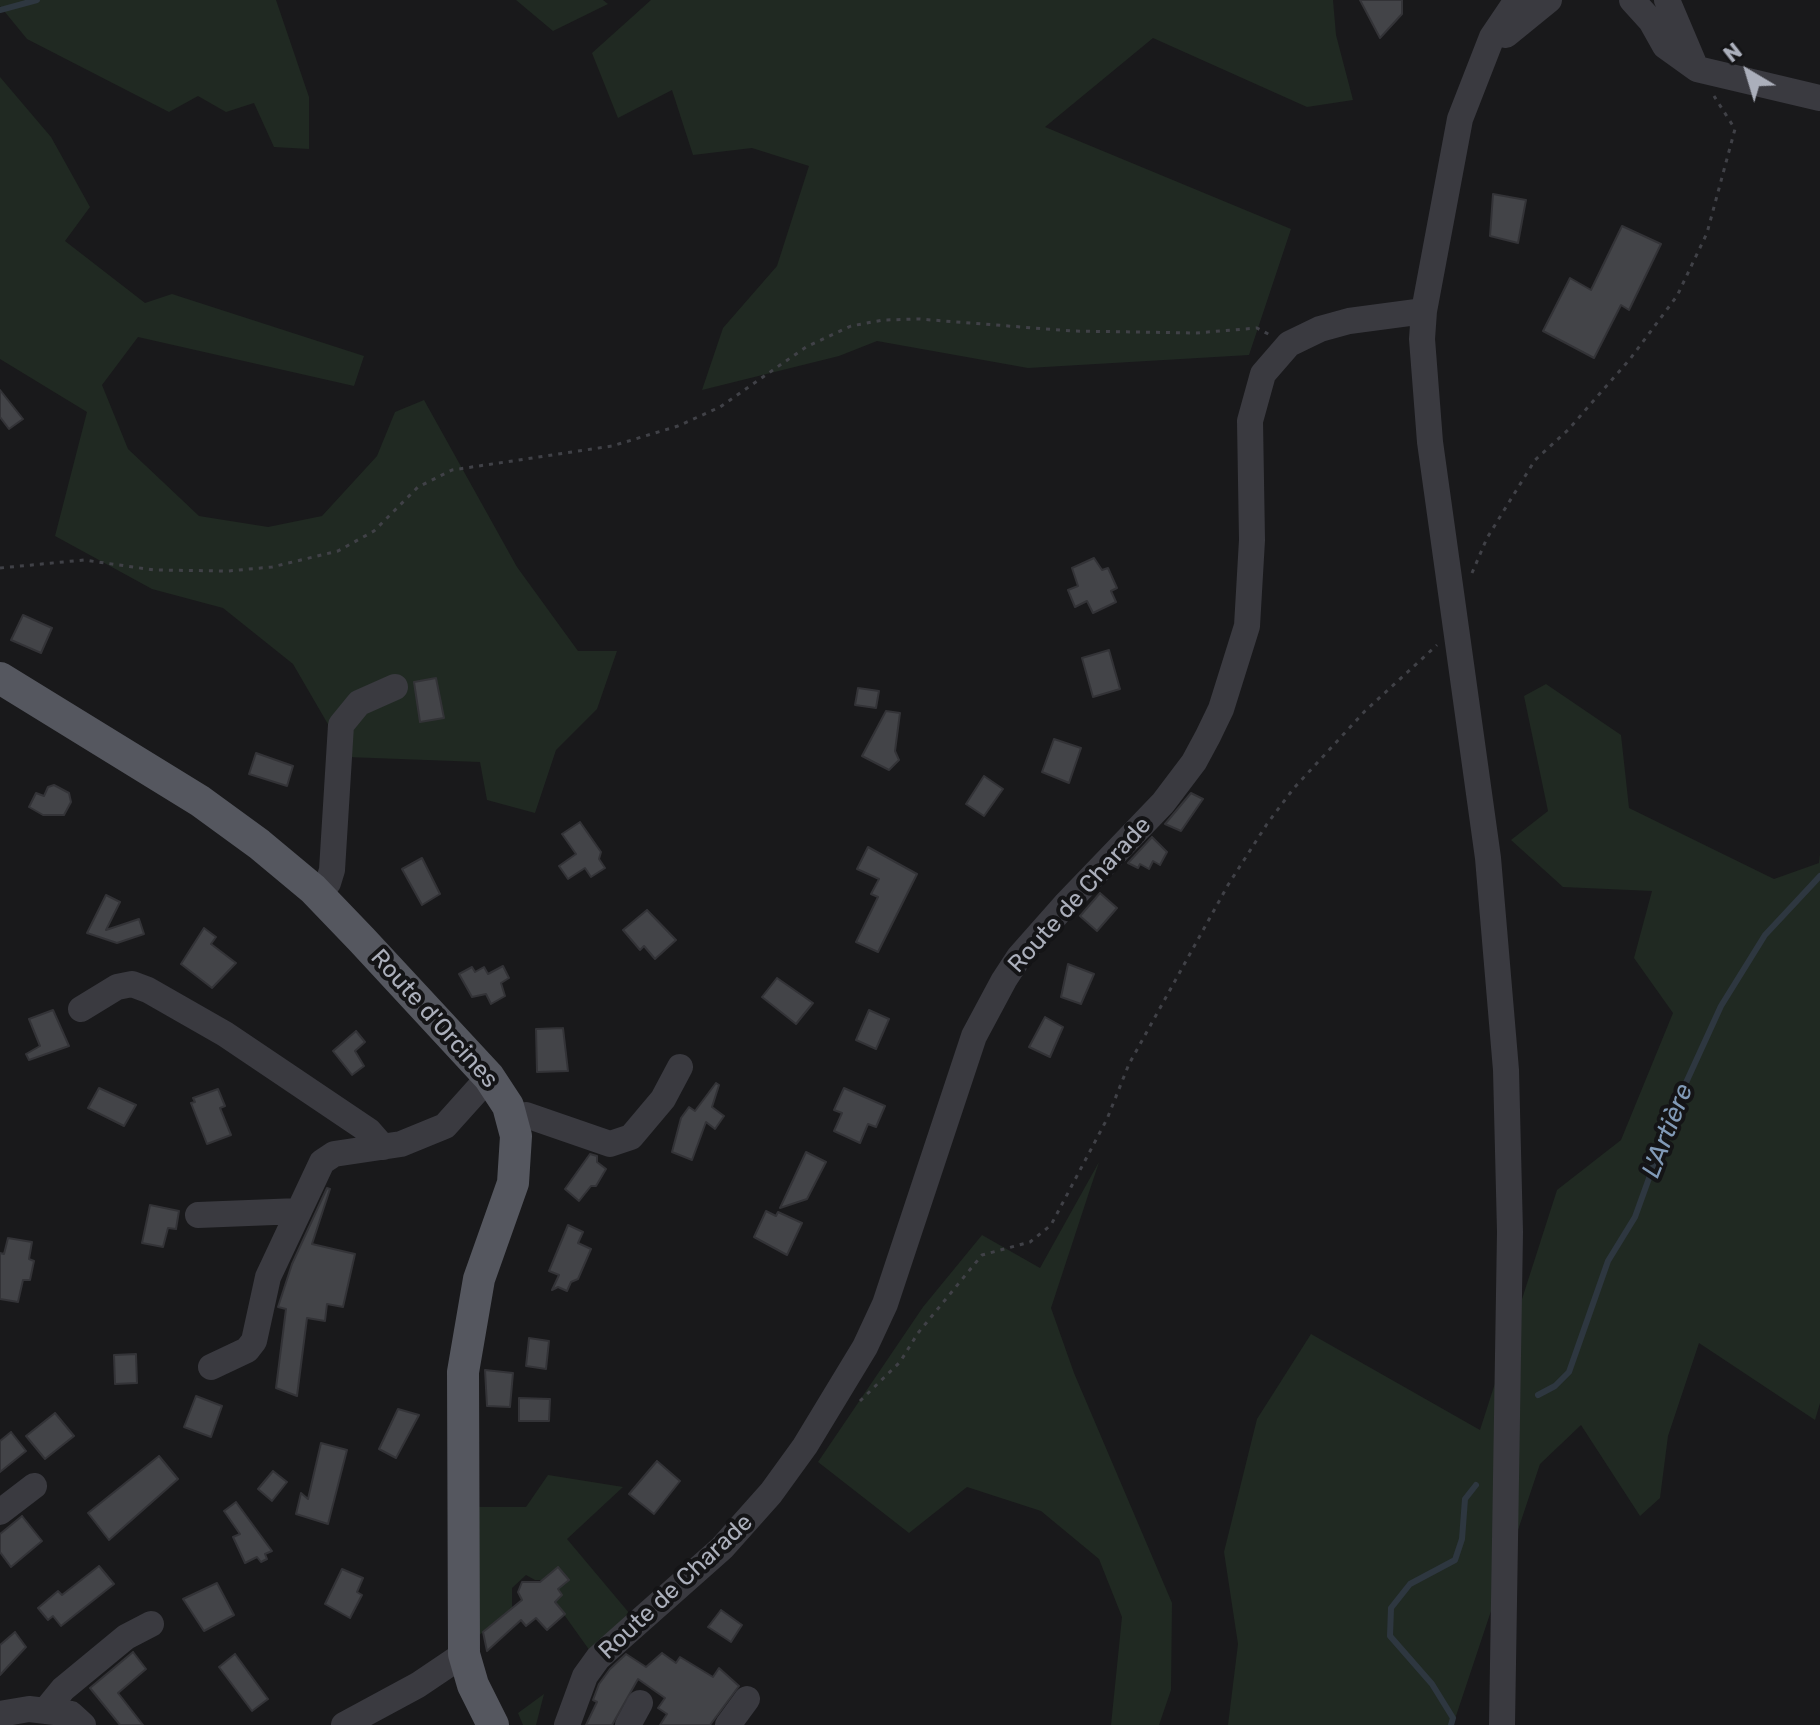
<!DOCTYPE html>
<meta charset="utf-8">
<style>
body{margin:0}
#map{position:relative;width:1820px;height:1725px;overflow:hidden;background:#19191b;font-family:Rubik,sans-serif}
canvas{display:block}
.north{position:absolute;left:1708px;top:32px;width:80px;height:80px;-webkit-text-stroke:6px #141416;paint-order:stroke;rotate:322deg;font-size:22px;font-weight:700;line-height:32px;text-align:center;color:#abafbb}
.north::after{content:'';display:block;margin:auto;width:28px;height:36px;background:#abafbb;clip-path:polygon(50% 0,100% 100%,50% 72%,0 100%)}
</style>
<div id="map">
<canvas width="1820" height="1725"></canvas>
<div class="north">N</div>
</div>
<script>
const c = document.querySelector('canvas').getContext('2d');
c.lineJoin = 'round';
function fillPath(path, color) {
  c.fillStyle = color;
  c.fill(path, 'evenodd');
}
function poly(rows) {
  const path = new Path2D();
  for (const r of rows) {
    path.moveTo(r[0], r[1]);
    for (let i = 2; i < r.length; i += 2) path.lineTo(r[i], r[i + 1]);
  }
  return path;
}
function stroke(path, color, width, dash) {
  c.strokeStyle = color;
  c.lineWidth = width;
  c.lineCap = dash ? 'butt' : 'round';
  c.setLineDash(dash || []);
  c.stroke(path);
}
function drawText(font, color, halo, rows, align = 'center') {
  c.font = font + ' Rubik,sans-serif';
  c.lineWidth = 8;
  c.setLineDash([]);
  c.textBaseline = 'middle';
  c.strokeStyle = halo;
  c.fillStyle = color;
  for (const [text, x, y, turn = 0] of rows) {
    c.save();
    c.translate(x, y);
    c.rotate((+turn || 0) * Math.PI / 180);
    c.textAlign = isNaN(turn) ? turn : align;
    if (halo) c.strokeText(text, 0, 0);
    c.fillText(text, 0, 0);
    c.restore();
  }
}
const green = poly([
 [0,0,276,0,309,97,309,149,274,147,254,103,226,112,198,96,169,112,27,39,0,6],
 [516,0,603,0,608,4,553,31],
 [651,0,1333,0,1336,35,1353,100,1307,107,1153,38,1045,127,1291,229,1249,355,1028,368,877,341,839,356,702,390,723,328,777,266,809,166,752,148,693,155,672,90,618,118,592,53],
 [0,77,51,137,90,207,65,241,145,303,172,294,364,356,354,386,138,337,102,385,128,449,199,516,268,527,322,516,377,456,395,412,424,400,517,567,578,651,617,651,597,709,556,750,535,813,487,800,480,762,347,757,293,664,223,608,152,589,55,536,87,412,0,359],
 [1546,684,1621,735,1629,808,1774,879,1819,863,1820,854,1820,1403,1815,1420,1699,1343,1668,1436,1660,1498,1640,1516,1581,1425,1540,1464,1453,1725,1228,1725,1238,1644,1224,1552,1257,1419,1311,1334,1480,1430,1557,1190,1621,1140,1673,1013,1634,958,1652,891,1563,887,1511,840,1548,811,1524,696],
 [1099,1162,1051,1308,1074,1373,1172,1603,1171,1690,1159,1725,1111,1725,1122,1617,1099,1559,1041,1511,967,1487,909,1533,818,1462,923,1307,982,1235,1040,1268],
 [548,1475,623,1487,567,1539,630,1614,590,1651,555,1602,562,1595,558,1589,568,1580,535,1580,526,1575,512,1588,512,1610,478,1636,478,1507,526,1507],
 [544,1694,536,1725,523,1725,518,1713]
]);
const stream = poly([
 [0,10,37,0],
 [1538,1395,1555,1386,1569,1372,1608,1261,1635,1217,1674,1109,1721,1006,1765,935,1820,876],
 [1451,1725,1453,1718,1432,1684,1390,1636,1391,1608,1410,1584,1455,1560,1462,1539,1465,1499,1476,1485]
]);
const building = poly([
 [1360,0,1402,0,1402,14,1380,38,1360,0],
 [1493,194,1526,200,1518,243,1490,236,1493,194],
 [1622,226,1661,244,1629,310,1621,305,1594,358,1543,331,1570,278,1591,290,1622,226],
 [0,390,23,419,9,429,0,417,0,390],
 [1094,558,1102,570,1108,568,1117,588,1111,591,1116,602,1093,613,1087,601,1075,607,1068,590,1078,586,1072,568,1094,558],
 [23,615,52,628,41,653,11,640,23,615],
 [1109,650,1120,689,1093,697,1082,658,1109,650],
 [436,678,444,718,420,722,414,682,436,678],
 [858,688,879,691,876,708,855,705,858,688],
 [886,711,900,713,895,751,899,760,889,770,862,756,886,711],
 [1054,739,1081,748,1069,783,1042,772,1054,739],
 [256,753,293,766,287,786,249,774,256,753],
 [984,776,1003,789,984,816,966,804,984,776],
 [54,785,69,793,71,802,64,815,43,815,29,807,36,793,44,796,48,787,54,785],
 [1191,793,1203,799,1181,831,1165,824,1191,793],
 [580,822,601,852,599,859,605,868,591,877,585,868,568,879,559,866,576,854,562,834,580,822],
 [1152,837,1167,852,1160,865,1153,861,1149,869,1140,864,1138,868,1128,863,1152,837],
 [868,847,917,874,878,952,856,942,878,897,871,894,879,879,857,869,868,847],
 [422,858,440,894,422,905,402,869,422,858],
 [1100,893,1117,908,1097,931,1080,916,1100,893],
 [106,895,120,902,106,930,139,919,144,934,117,943,87,933,106,895],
 [647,910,676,940,655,959,644,946,640,950,623,930,647,910],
 [204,928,216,937,211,944,236,963,212,988,181,964,204,928],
 [1068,964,1094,974,1081,1004,1061,997,1068,964],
 [503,966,509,978,501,983,505,996,491,1004,486,994,472,997,459,974,472,967,475,972,484,967,488,974,503,966],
 [777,978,813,1003,796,1024,762,997,777,978],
 [53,1010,69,1046,29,1060,26,1054,40,1046,29,1019,53,1010],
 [869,1010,889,1019,876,1049,856,1040,869,1010],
 [1045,1017,1063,1027,1050,1057,1029,1047,1045,1017],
 [563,1028,568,1071,537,1072,536,1029,563,1028],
 [356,1031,365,1042,355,1051,364,1066,352,1075,333,1051,356,1031],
 [716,1083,719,1085,712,1107,724,1116,715,1129,706,1122,692,1160,672,1152,681,1118,689,1107,695,1111,716,1083],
 [99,1088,136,1105,124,1126,88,1108,99,1088],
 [844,1088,885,1106,876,1127,868,1124,860,1143,834,1131,842,1113,834,1110,844,1088],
 [218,1089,225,1106,220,1108,231,1135,207,1144,191,1103,195,1102,193,1098,218,1089],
 [806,1152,826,1162,807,1199,780,1208,806,1152],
 [590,1154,597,1156,597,1162,606,1169,596,1186,591,1186,579,1201,565,1189,590,1154],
 [327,1188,330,1189,312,1244,355,1254,343,1307,327,1304,325,1321,307,1318,297,1396,276,1388,286,1309,278,1307,292,1264,327,1188],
 [150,1205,179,1211,176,1229,168,1228,163,1247,142,1243,150,1205],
 [766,1211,776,1216,778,1212,802,1223,787,1255,754,1237,766,1211],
 [568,1225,583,1232,578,1243,591,1249,578,1279,571,1282,567,1291,558,1287,552,1290,559,1275,549,1271,568,1225],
 [8,1238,32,1242,29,1259,34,1261,30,1280,23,1280,18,1302,0,1299,0,1253,4,1254,8,1238],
 [529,1338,549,1341,546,1369,526,1366,529,1338],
 [136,1354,137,1383,115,1384,114,1355,136,1354],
 [485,1370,513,1373,510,1407,487,1406,485,1370],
 [196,1396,222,1406,211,1437,184,1427,196,1396],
 [519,1398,550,1399,549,1421,519,1421,519,1398],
 [398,1409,419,1415,396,1458,379,1449,398,1409],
 [55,1413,74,1436,45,1459,26,1436,55,1413],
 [11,1432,26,1451,0,1472,0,1441,11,1432],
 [321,1443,347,1450,328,1524,296,1514,301,1493,308,1499,321,1443],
 [159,1456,178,1479,109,1540,88,1513,159,1456],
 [657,1461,680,1481,654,1514,629,1494,657,1461],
 [273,1471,287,1482,272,1501,258,1489,273,1471],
 [236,1502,272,1551,265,1554,267,1559,261,1562,257,1557,245,1563,233,1537,240,1534,224,1511,236,1502],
 [22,1516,42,1541,11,1567,0,1552,0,1534,22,1516],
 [99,1566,114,1584,61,1626,53,1616,48,1620,38,1608,58,1591,62,1595,99,1566],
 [558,1567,569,1580,558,1589,562,1595,555,1602,565,1614,547,1630,536,1618,526,1626,521,1620,487,1651,483,1632,522,1600,518,1592,522,1582,540,1582,558,1567],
 [342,1569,363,1578,357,1592,362,1595,350,1618,325,1604,342,1569],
 [217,1583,234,1615,204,1631,183,1599,217,1583],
 [721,1610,742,1625,731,1642,708,1627,721,1610],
 [15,1632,26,1647,0,1675,0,1645,15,1632],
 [133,1652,146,1669,118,1693,143,1725,120,1725,90,1688,133,1652],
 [662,1653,676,1663,680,1657,713,1677,719,1668,739,1686,710,1725,660,1725,667,1714,658,1708,665,1698,638,1679,612,1725,586,1725,597,1702,593,1700,599,1684,610,1669,626,1654,646,1667,662,1653],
 [235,1654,268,1699,252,1711,219,1667,235,1654]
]);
const path = poly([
 [0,568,84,560,154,570,228,571,272,567,338,551,374,531,418,487,452,470,612,446,678,426,720,407,806,347,851,326,883,320,919,319,1072,331,1196,333,1257,328,1270,335],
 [1472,573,1487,538,1535,460,1568,430,1630,359,1677,296,1707,233,1735,129,1714,96],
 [860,1401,900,1362,918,1333,982,1255,1030,1242,1051,1225,1107,1119,1129,1064,1228,885,1267,824,1294,788,1365,711,1437,645]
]);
const minor = poly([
 [1632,0,1651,21,1665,46,1697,69,1820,98],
 [1667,0,1695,66],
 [1506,35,1549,0],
 [318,894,328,883,332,870,341,725,359,703,395,687],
 [81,1009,117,987,132,984,148,990,225,1034,369,1131,383,1147],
 [512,1117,526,1115,610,1144,631,1137,663,1099,680,1067],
 [198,1215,299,1211],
 [211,1367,247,1350,254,1341,268,1277,322,1162,334,1154,401,1144,445,1126,489,1077],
 [0,1512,34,1486],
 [45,1711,63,1689,126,1637,151,1624],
 [0,1714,29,1709,71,1714,83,1725],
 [344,1725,418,1685,464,1654],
 [567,1725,585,1676,598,1658,722,1548,771,1493,805,1446,865,1347,885,1304,974,1036,1004,980,1019,957,1065,905,1163,803,1194,762,1208,736,1221,709,1247,626,1252,540,1250,421,1263,374,1289,344,1320,329,1349,321,1424,311],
 [628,1725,640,1703],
 [728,1725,747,1699],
 [1502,1725,1510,1232,1506,1070,1488,858,1430,442,1422,339,1424,311,1460,119,1492,37,1517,0]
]);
const major = poly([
 [0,678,200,801,259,844,313,889,362,940,489,1077,508,1106,516,1136,513,1183,479,1279,463,1372,464,1654,473,1685,493,1725]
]);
const streetNames = [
 ["Route de Charade",1080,895,-48],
 ["Route d'Orcines",434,1019,48],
 ["Route de Charade",676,1587,-43]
];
const waterNames = [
 ["L'Artière",1668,1131,-69]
];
fillPath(green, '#202922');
stroke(stream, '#2e3740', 6);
fillPath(building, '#434448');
stroke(building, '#333337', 2);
stroke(path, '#404147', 3, [4, 6]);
stroke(minor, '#3a3a40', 26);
stroke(major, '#55575f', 32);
drawText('24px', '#abafbb', '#141416', streetNames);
drawText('italic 26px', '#819ab7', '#141416', waterNames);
</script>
